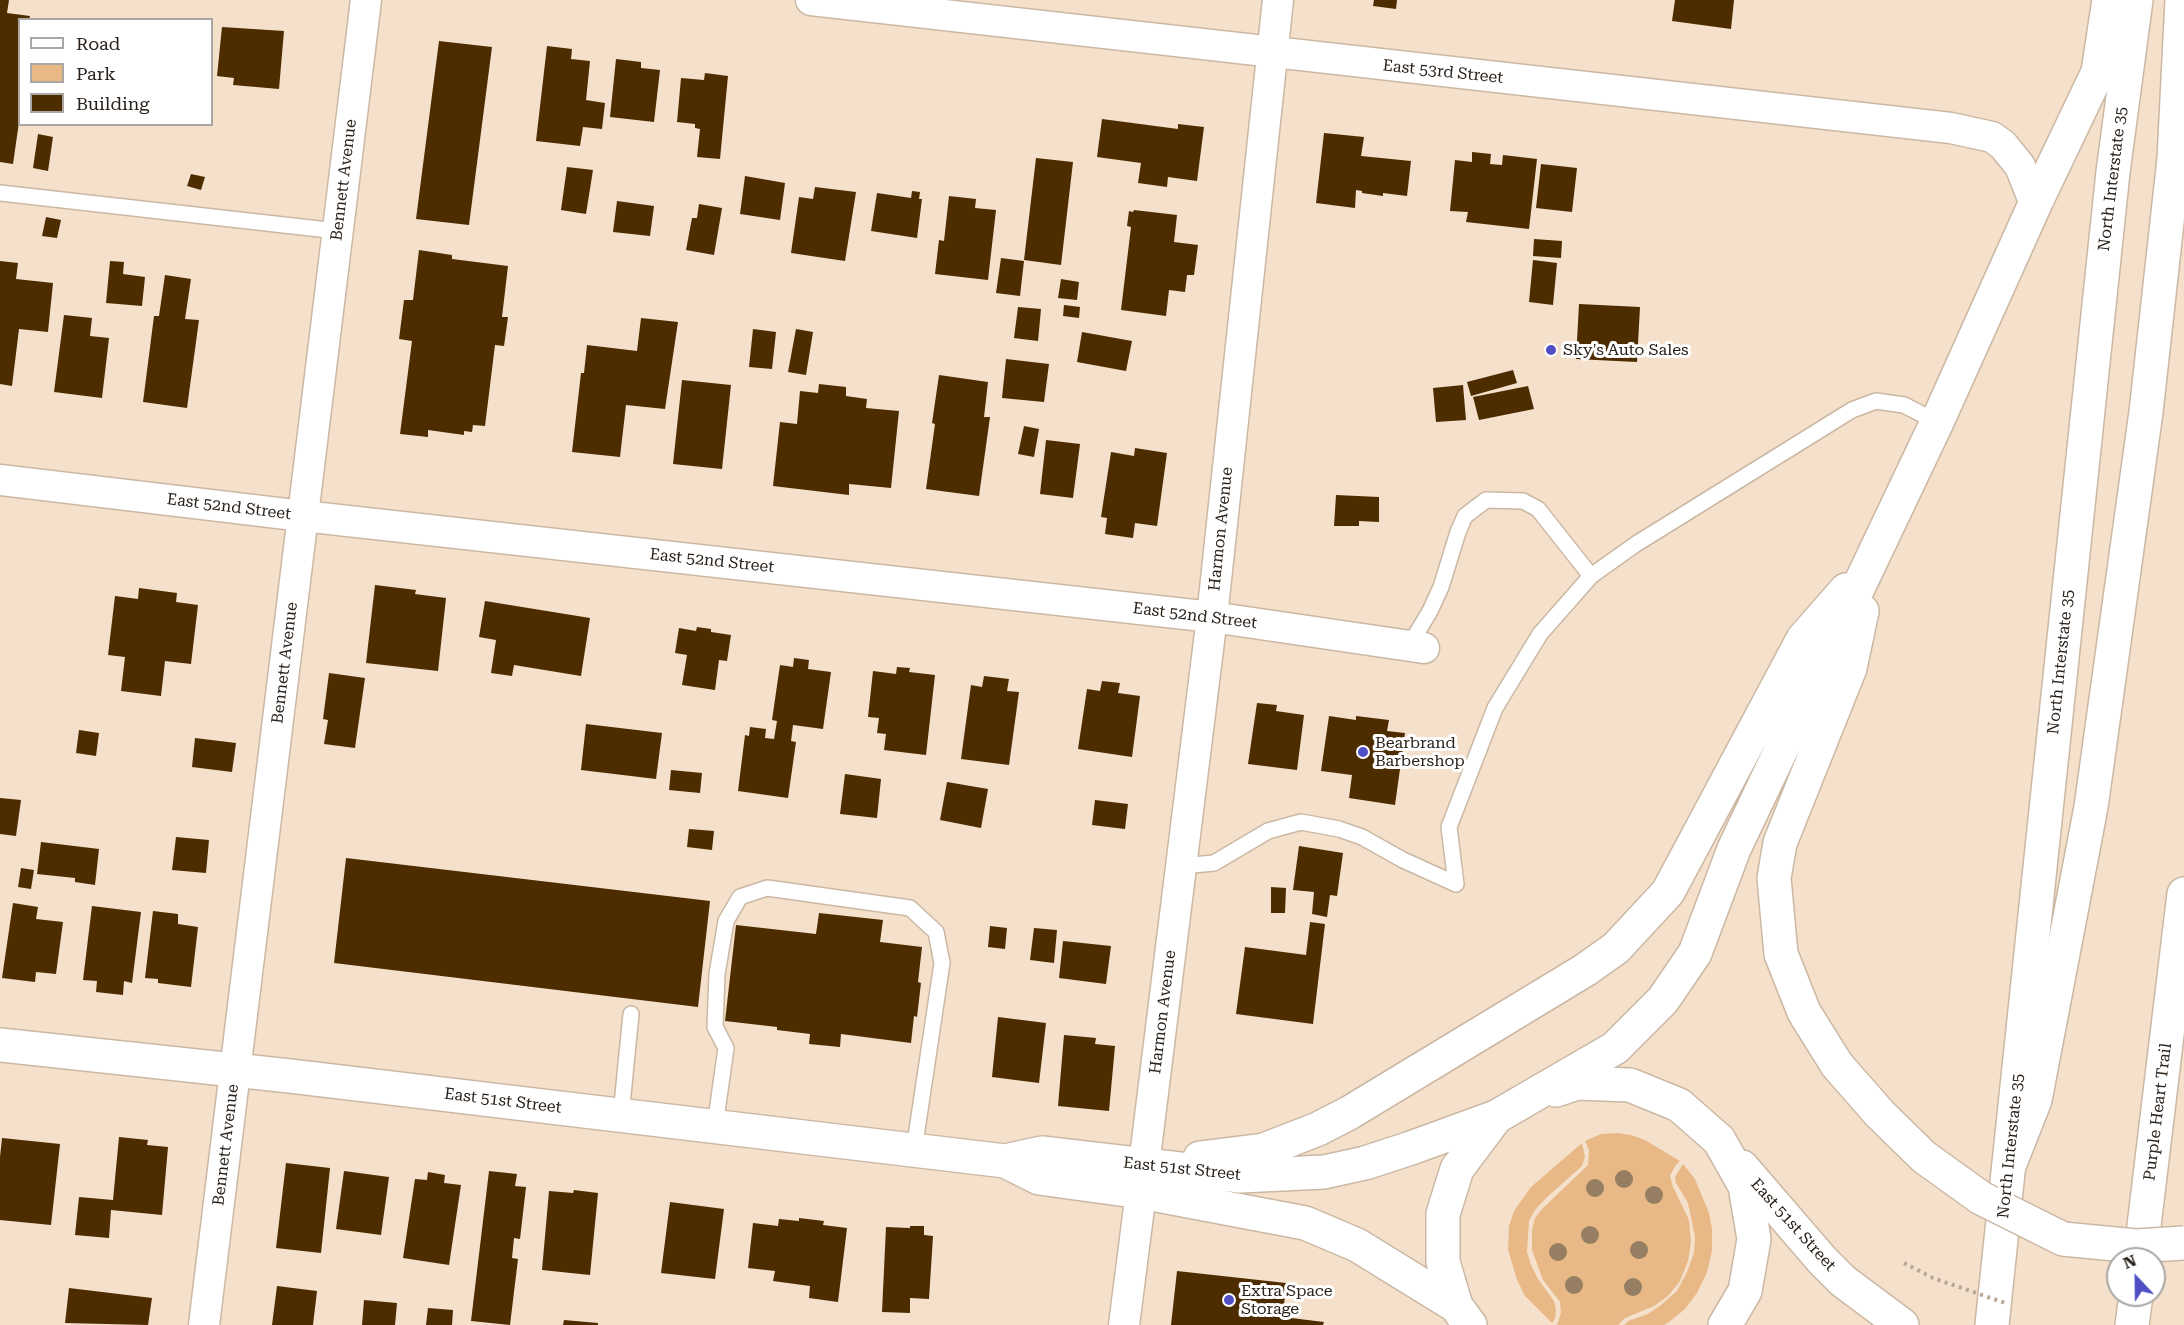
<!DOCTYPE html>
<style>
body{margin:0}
#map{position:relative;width:2184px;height:1325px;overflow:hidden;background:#f4e0cb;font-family:"Roboto Serif",serif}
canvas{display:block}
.legend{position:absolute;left:18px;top:18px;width:195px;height:108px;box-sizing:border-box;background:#fff;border:2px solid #a9a6a3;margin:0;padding:8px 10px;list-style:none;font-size:18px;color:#29211a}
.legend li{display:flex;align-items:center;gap:12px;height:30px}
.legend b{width:30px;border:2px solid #a9a6a3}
.north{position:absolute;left:2106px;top:1247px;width:60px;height:60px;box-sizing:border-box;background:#fff;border:2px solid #a9a6a3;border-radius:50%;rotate:338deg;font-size:16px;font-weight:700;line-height:24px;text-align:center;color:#29211a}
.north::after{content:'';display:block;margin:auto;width:21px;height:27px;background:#4f4ec4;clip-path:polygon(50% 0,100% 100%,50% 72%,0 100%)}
</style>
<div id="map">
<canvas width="2184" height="1325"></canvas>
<ul class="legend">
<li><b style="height:8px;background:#fff"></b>Road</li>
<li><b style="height:16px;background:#e8b986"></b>Park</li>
<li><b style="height:16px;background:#4d2c00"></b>Building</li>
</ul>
<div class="north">N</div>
</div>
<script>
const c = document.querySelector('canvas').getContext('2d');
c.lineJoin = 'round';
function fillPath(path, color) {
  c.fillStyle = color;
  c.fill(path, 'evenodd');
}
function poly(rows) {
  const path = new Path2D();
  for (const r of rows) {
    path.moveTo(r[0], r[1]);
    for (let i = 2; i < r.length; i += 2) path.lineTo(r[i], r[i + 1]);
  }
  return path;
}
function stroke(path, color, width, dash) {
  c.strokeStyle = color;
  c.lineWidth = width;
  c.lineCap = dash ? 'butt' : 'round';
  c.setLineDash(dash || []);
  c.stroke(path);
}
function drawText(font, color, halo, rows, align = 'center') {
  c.font = font + ' "Roboto Serif",serif';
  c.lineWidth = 6;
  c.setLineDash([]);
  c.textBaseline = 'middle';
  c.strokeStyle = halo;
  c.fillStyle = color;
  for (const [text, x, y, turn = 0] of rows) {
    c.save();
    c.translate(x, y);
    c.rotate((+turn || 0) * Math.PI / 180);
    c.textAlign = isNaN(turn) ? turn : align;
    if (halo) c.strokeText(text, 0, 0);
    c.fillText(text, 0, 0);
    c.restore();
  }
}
const green = poly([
 [1617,1133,1631,1135,1645,1140,1680,1161,1675,1166,1670,1176,1673,1187,1689,1220,1691,1242,1688,1261,1680,1281,1668,1296,1654,1306,1625,1318,1618,1325,1557,1325,1561,1313,1560,1302,1543,1280,1532,1250,1532,1230,1535,1218,1542,1209,1588,1165,1589,1150,1585,1141,1601,1134],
 [1582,1143,1585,1157,1582,1166,1547,1197,1535,1210,1529,1221,1527,1252,1531,1265,1538,1279,1554,1301,1556,1310,1555,1319,1552,1323,1525,1296,1517,1280,1508,1250,1509,1226,1514,1211,1531,1187],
 [1683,1164,1695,1179,1709,1213,1712,1229,1712,1251,1707,1272,1697,1293,1685,1309,1669,1322,1664,1325,1624,1325,1628,1321,1648,1314,1661,1305,1677,1291,1687,1272,1694,1253,1695,1237,1688,1203,1676,1183,1675,1177]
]);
const building = poly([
 [0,0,9,0,7,13,30,16,29,20,20,20,20,115,13,164,0,162],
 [1374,0,1397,0,1396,9,1373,6],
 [1675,0,1734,0,1731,29,1672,21],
 [222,27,284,31,279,89,233,85,234,78,217,76],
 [439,41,492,47,469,225,416,219],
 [547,46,572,49,571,59,590,61,586,100,605,103,602,129,583,127,580,146,536,141],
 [616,59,641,62,641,68,660,70,654,122,610,117],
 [705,73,728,76,720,159,697,157,700,129,695,128,695,124,677,122,681,78,704,80],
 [1102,119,1178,129,1178,124,1204,127,1197,181,1168,177,1167,187,1138,183,1141,163,1097,157],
 [1324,133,1364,137,1361,156,1411,161,1407,196,1383,193,1383,196,1362,193,1362,191,1356,190,1355,208,1316,203],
 [38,134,53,137,48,171,33,168],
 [1472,152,1491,154,1490,164,1502,165,1503,155,1537,159,1529,229,1466,222,1468,212,1450,211,1455,160,1472,162],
 [1036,158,1073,162,1061,265,1024,260],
 [1541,164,1577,168,1572,212,1536,208],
 [567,167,593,170,586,214,561,210],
 [191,174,205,177,201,190,187,186],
 [745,176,785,183,780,220,740,214],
 [815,187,856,192,845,261,791,253,799,197,813,199],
 [912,191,920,192,919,199,922,199,917,238,871,231,877,193,911,198],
 [949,196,976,199,975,208,996,210,988,280,935,274,939,240,944,241],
 [617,201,654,206,650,236,613,232],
 [699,204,722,208,714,255,686,250,692,218,697,218],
 [1134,210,1177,215,1174,242,1198,245,1194,275,1187,275,1185,292,1169,290,1166,316,1121,310,1131,227,1127,226,1129,211,1133,212],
 [46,217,61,220,57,238,42,236],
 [1534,239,1562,241,1561,258,1533,256],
 [419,250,452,255,452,259,508,266,502,317,508,317,504,346,495,345,485,426,473,425,472,432,464,431,464,435,428,430,428,437,400,434,412,341,399,339,404,300,413,300],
 [1001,258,1024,261,1020,296,996,293],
 [1533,260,1557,263,1553,305,1529,302],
 [0,261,18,263,16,279,53,283,48,332,19,329,12,386,0,384],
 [110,261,124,262,123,274,145,277,142,306,106,303],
 [165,275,191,279,185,319,199,320,187,408,143,402,154,316,159,316],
 [1061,279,1079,282,1077,300,1058,298],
 [1579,304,1640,307,1637,362,1576,359],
 [1064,305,1080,307,1079,318,1063,316],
 [1018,307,1041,309,1038,341,1014,338],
 [64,315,92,318,90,336,109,338,102,398,54,392],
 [641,318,678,322,665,409,626,405,620,457,572,452,581,373,584,373,587,345,637,351],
 [753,329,776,332,772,369,749,367],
 [796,329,813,332,806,375,788,372],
 [1082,332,1132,341,1126,371,1077,362],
 [1006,359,1049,364,1044,402,1002,398],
 [1513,370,1517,383,1471,396,1467,382],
 [939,375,988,382,984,417,990,417,979,496,926,489,935,424,932,423],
 [682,380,731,385,722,469,673,464],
 [819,384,846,387,846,396,867,399,866,408,899,411,891,488,849,484,849,495,773,486,780,422,797,424,800,391,818,393],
 [1463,385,1466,420,1436,422,1433,388],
 [1528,386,1534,409,1479,420,1473,397],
 [1024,426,1039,429,1034,457,1018,454],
 [1046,440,1080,444,1073,498,1040,494],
 [1135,448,1167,453,1157,526,1135,523,1133,538,1105,534,1107,518,1101,517,1111,452,1134,456],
 [1336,495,1379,497,1379,522,1359,521,1359,526,1334,526],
 [375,585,416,590,415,594,446,598,438,671,366,663],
 [139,588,177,593,176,602,198,605,191,664,165,661,161,696,121,691,125,657,108,655,115,596,138,599],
 [485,601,590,618,581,676,514,665,512,676,491,673,496,640,479,637],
 [697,627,711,629,711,632,731,635,727,661,719,660,715,690,682,685,687,655,675,653,679,628,696,631],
 [794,658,809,660,808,669,831,672,823,729,793,725,791,741,796,742,788,798,738,791,745,735,749,736,750,727,766,729,765,738,774,739,777,721,772,720,780,665,793,667],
 [897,667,910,668,909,672,935,675,926,755,884,750,886,734,877,733,879,718,868,717,873,671,896,674],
 [329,673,365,678,355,748,324,744,328,720,323,719],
 [984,676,1009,679,1007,691,1019,692,1009,765,961,759,971,685,982,687],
 [1102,681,1120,683,1118,693,1140,696,1132,757,1078,749,1087,689,1100,691],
 [1257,703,1277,705,1276,711,1304,715,1297,770,1248,764],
 [1329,716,1356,720,1356,716,1389,720,1387,731,1405,733,1395,805,1349,798,1352,775,1321,771],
 [586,724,662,733,656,779,581,770],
 [79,730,99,733,96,756,76,753],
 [195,738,236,743,232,772,192,767],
 [671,770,702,773,700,793,669,790],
 [845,774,881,779,877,818,840,814],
 [947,782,988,789,981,828,940,820],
 [0,798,21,800,16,836,0,834],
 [1095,800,1128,804,1125,829,1092,825],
 [689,829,714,831,712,850,687,847],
 [176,837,209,840,206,873,172,870],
 [41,842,99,849,95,885,75,882,75,878,37,874],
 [1299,846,1343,853,1337,896,1330,895,1327,917,1312,914,1314,892,1293,890],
 [346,858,710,901,698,1007,334,963],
 [21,868,34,870,31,889,18,887],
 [1271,887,1286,888,1285,913,1271,913],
 [13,903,38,907,36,919,63,922,56,974,36,972,35,982,2,978],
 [92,906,141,912,132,983,124,981,123,995,96,992,97,981,83,980],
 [153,911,178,914,178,924,198,927,191,987,158,983,158,979,145,978],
 [819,913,883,920,880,942,922,947,918,982,921,983,917,1017,914,1016,911,1043,841,1034,840,1047,809,1044,810,1034,777,1030,777,1027,725,1021,736,925,816,934],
 [1310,922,1325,924,1313,1024,1236,1014,1245,947,1306,955],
 [990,926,1007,928,1005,949,988,947],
 [1034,928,1057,930,1054,963,1030,960],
 [1063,941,1111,946,1106,984,1059,978],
 [998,1017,1046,1023,1039,1083,992,1077],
 [1064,1035,1096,1038,1095,1044,1115,1046,1109,1111,1058,1106],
 [119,1137,148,1140,147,1145,168,1147,162,1215,111,1210,109,1238,75,1235,79,1197,113,1200],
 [2,1138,60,1144,51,1225,0,1220,0,1157],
 [286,1163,330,1168,321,1253,276,1248],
 [344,1171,389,1177,381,1235,336,1229],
 [489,1171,517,1174,515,1186,526,1187,520,1239,514,1238,512,1258,518,1259,510,1325,471,1321],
 [428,1172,445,1175,444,1183,461,1185,449,1265,403,1258,415,1179,427,1180],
 [574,1190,598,1193,590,1275,542,1270,549,1191,573,1193],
 [670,1202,724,1209,715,1279,661,1273],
 [799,1218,824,1221,823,1225,847,1228,838,1302,809,1298,810,1286,773,1281,775,1271,748,1268,753,1223,778,1226,779,1219,799,1221],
 [910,1226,924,1226,924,1235,933,1236,929,1299,910,1298,910,1313,882,1312,886,1227,910,1228],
 [1177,1271,1286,1283,1283,1317,1324,1322,1323,1325,1171,1325],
 [277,1286,317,1291,313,1325,272,1325],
 [69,1288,152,1298,148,1325,65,1323],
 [364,1300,397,1303,395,1325,362,1325],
 [428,1308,453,1310,452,1325,426,1325],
 [564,1320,598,1323,598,1325,563,1325]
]);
const service = poly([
 [0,193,337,231],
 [1409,646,1430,611,1441,587,1458,532,1465,516,1486,500,1523,501,1538,509,1591,576],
 [1181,866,1214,863,1268,831,1301,822,1339,829,1362,837,1403,860,1456,884],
 [1456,884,1449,827,1495,708,1540,634,1591,576,1636,544,1852,410,1876,401,1904,405,1937,422],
 [621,1115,631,1014],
 [715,1126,726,1048,715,1027,717,974,726,921,740,897,767,888,910,908,936,932,942,963,914,1150]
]);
const minor = poly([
 [811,0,1951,128,1992,137,2003,145,2020,166,2035,204],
 [0,480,303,516,1212,617,1424,648],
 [1144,1165,1212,617,1278,0],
 [204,1325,366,0],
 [1124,1325,1141,1192]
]);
const secondary = poly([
 [0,1045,290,1076,1005,1161,1042,1153,1240,1176,1324,1172,1365,1163,1411,1148,1496,1117],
 [1837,1065,1804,1012,1781,954,1774,878,1780,843,1850,668,1862,611],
 [1556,1090,1577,1083,1630,1085,1679,1105,1719,1140,1745,1186,1754,1239,1745,1291,1725,1325],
 [1200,1158,1264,1150,1318,1129,1349,1113,1585,970,1616,948,1668,892,1803,639,1846,590],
 [1005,1161,1039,1178,1141,1192,1305,1223,1357,1245,1456,1306],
 [1742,1167,1822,1260,1843,1281,1902,1325],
 [1470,1325,1456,1306,1443,1262,1443,1214,1457,1169,1496,1117,1615,1048,1663,1000,1695,953,1734,849,1937,422,2035,204,2098,72,2109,0],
 [1992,1325,2113,172,2136,0]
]);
const motorway = poly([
 [2009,1166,2035,1100,2091,807,2146,412,2174,159,2182,0],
 [2140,1259,2184,894],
 [2132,1325,2136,1295]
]);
const pathBridge = poly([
 [1904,1263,1933,1278,2008,1304]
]);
const secondaryBridge = poly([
 [1837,1065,1880,1114,1924,1157,1981,1198,2063,1239,2136,1246,2184,1243]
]);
const trees = [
 [1624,1179],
 [1595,1188],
 [1654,1195],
 [1590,1235],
 [1639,1250],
 [1558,1252],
 [1574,1285],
 [1633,1287]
];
const markers = [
 [1551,350,6,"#4f4ec4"],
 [1363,752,6,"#4f4ec4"],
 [1229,1300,6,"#4f4ec4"]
];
const streetNames = [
 ["East 53rd Street",1443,72,6],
 ["North Interstate 35",2113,179,-83],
 ["Bennett Avenue",344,180,-83],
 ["East 52nd Street",229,507,7],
 ["Harmon Avenue",1221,529,-84],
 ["East 52nd Street",712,561,6],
 ["East 52nd Street",1195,616,7],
 ["North Interstate 35",2061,662,-84],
 ["Bennett Avenue",285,663,-83],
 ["Harmon Avenue",1163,1012,-83],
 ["East 51st Street",503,1101,7],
 ["Purple Heart Trail",2158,1112,-83],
 ["Bennett Avenue",226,1145,-83],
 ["North Interstate 35",2011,1146,-84],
 ["East 51st Street",1182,1169,6],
 ["East 51st Street",1793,1225,48]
];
const poiNames = [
 ["Sky's Auto Sales",1563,350],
 ["Bearbrand",1375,743],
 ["Barbershop",1375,761],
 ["Extra Space",1241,1291],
 ["Storage",1241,1309]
];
fillPath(green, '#e8b986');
fillPath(building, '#4d2c00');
stroke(service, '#cbb8a4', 18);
stroke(minor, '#cbb8a4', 33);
stroke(secondary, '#cbb8a4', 36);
stroke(motorway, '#cbb8a4', 36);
stroke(service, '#fff', 15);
stroke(minor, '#fff', 30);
stroke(secondary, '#fff', 33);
stroke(motorway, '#fff', 33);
stroke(secondaryBridge, '#cbb8a4', 36, []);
stroke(pathBridge, '#b7a796', 4, [3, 4.5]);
stroke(secondaryBridge, '#fff', 33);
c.fillStyle = '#957e61';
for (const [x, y] of trees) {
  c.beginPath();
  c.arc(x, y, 9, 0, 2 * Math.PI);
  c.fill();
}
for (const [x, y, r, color] of markers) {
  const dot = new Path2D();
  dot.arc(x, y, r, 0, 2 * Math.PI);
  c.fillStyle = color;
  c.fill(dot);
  stroke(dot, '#fff', 2);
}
drawText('16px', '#29211a', '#fff', streetNames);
drawText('16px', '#29211a', '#fff', poiNames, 'left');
</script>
